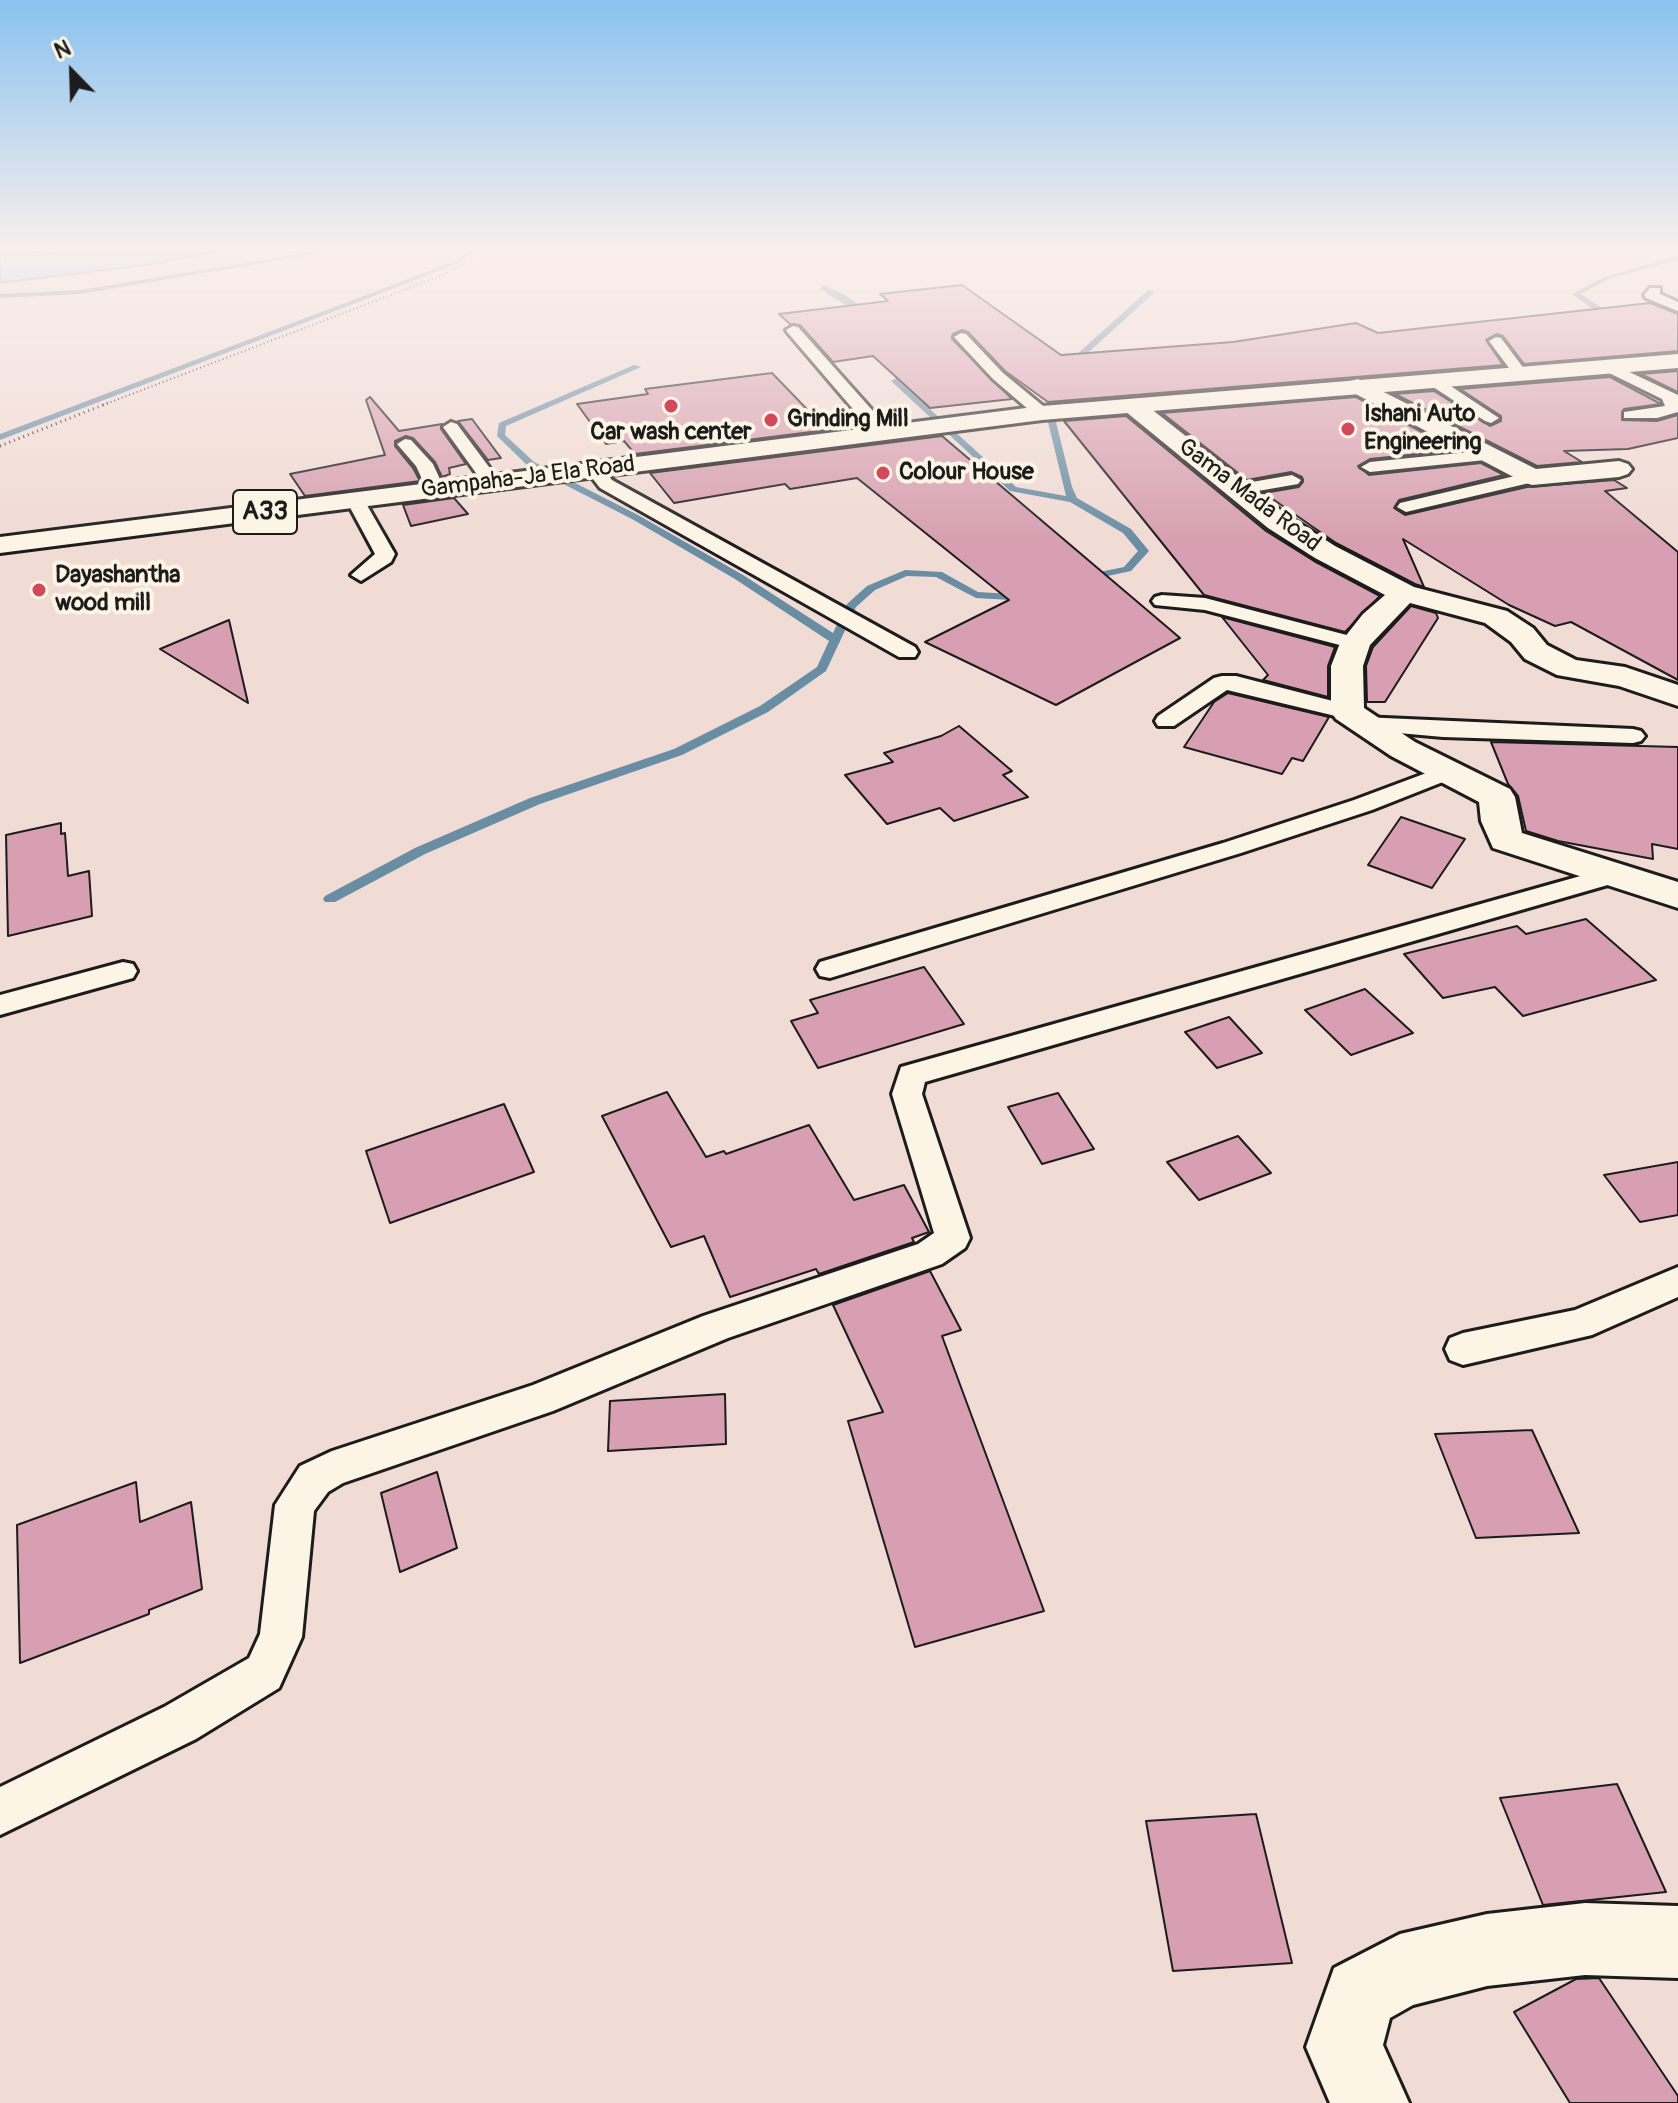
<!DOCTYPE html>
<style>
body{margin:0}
#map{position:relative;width:1678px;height:2103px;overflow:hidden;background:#f1dbd5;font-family:Pangolin,sans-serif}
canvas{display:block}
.north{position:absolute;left:32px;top:32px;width:80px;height:80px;-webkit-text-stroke:6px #fcf5e5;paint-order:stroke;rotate:337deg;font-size:22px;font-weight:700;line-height:32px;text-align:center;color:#1c1c1c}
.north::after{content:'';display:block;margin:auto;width:28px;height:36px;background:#1c1c1c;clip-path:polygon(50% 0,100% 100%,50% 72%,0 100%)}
</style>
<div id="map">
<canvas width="1678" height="2103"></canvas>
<div class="north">N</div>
</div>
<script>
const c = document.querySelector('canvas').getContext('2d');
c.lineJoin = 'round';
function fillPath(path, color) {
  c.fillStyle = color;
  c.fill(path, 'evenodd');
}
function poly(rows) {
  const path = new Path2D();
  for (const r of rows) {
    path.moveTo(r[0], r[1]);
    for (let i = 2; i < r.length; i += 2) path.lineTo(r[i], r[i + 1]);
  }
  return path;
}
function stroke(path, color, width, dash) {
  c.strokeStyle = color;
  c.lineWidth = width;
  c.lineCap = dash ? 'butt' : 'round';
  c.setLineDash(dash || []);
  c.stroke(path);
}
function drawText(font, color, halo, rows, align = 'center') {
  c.font = font + ' Pangolin,sans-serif';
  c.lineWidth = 8;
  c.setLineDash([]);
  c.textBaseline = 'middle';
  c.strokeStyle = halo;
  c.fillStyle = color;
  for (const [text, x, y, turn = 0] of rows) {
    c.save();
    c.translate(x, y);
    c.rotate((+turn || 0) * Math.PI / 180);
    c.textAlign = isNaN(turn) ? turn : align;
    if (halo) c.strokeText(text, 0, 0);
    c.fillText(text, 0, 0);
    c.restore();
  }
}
const water = poly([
 [0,248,37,256,84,248,237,248,146,265,7,282,0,282,0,248]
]);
const stream = poly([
 [336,248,352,248,80,294,0,298,0,294,80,290,336,248],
 [472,248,480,248,457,264,0,440,0,434,453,262,472,248],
 [1678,256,1678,260,1608,279,1581,294,1617,318,1617,322,1611,322,1572,294,1604,277,1678,256],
 [823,285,847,296,873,316,866,318,820,289,823,285],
 [1148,290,1155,292,1081,359,1075,382,1056,422,1072,487,1077,498,1131,529,1149,551,1131,571,1084,581,1080,580,1080,576,1124,567,1138,551,1123,533,1070,502,1010,491,891,381,914,369,920,369,920,373,900,382,1016,487,1066,496,1048,422,1067,382,1073,358,1148,290],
 [634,365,641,367,506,426,505,435,534,462,638,515,743,575,833,633,847,604,867,586,905,570,942,572,978,592,1011,594,1023,591,1028,594,1011,600,976,598,936,577,907,576,875,590,856,607,826,671,768,712,682,755,540,804,425,854,335,902,325,902,323,899,325,896,415,848,530,798,674,749,760,706,817,667,829,641,735,579,632,519,528,466,497,436,499,423,634,365]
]);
const building = poly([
 [962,285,1061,355,1233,342,1356,323,1378,333,1650,303,1678,314,1678,351,1524,364,1503,336,1497,334,1486,340,1503,365,1048,402,1005,371,968,332,962,330,953,334,952,339,1012,399,930,408,873,356,833,362,800,325,790,324,779,314,888,301,880,294,962,285],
 [1678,371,1678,392,1641,374,1678,371],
 [772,373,827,430,635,454,624,441,606,444,577,404,648,394,645,389,772,373],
 [1610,377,1661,404,1624,409,1622,420,1657,421,1678,415,1678,438,1628,449,1564,451,1582,462,1537,466,1395,394,1434,391,1490,426,1501,421,1501,416,1460,389,1610,377],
 [370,397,399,431,442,424,441,429,466,464,449,468,450,474,442,477,435,462,413,438,406,436,395,441,395,446,413,468,420,481,305,496,290,474,385,455,366,400,370,397],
 [1356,397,1456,450,1370,459,1358,466,1369,475,1481,463,1504,475,1399,500,1394,508,1405,515,1527,487,1614,480,1627,488,1605,491,1678,552,1678,680,1571,622,1555,626,1509,605,1403,539,1424,587,1415,584,1336,543,1264,493,1299,487,1303,482,1302,477,1291,472,1247,480,1162,413,1356,397],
 [1126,416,1266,531,1314,561,1380,596,1345,632,1204,595,1064,421,1126,416],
 [472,419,501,458,488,460,458,421,472,419],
 [942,436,1180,638,1056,705,925,642,1009,600,857,478,790,489,785,484,674,503,650,473,942,436],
 [454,498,468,514,411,526,403,505,454,498],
 [1411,606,1436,613,1438,618,1385,702,1367,702,1366,666,1373,647,1411,606],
 [1222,617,1335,647,1328,666,1328,697,1263,680,1268,675,1222,617],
 [229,620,248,703,160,649,229,620],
 [1228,693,1329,717,1303,761,1292,758,1282,774,1184,747,1214,702,1228,693],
 [959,726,1012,771,1003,775,1028,797,954,821,940,808,887,824,845,775,893,762,884,753,941,736,959,726],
 [1491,742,1678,747,1678,849,1652,844,1653,859,1558,841,1526,831,1518,796,1508,784,1491,742],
 [1401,817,1465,839,1432,888,1368,865,1401,817],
 [61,823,61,834,65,833,68,876,89,871,92,916,8,936,6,835,61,823],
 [1586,919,1656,980,1523,1016,1495,987,1443,998,1404,954,1517,926,1526,934,1586,919],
 [924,967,964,1024,818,1068,791,1021,818,1013,810,1000,924,967],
 [1365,989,1413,1033,1351,1055,1305,1010,1365,989],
 [1229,1017,1262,1053,1217,1068,1185,1032,1229,1017],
 [667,1092,706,1157,724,1151,726,1154,809,1125,854,1200,904,1185,929,1232,912,1238,914,1242,819,1274,816,1269,730,1297,704,1236,671,1247,602,1116,667,1092],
 [1058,1093,1094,1149,1042,1164,1008,1107,1058,1093],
 [504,1104,534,1172,390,1223,366,1151,504,1104],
 [1238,1136,1271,1173,1199,1200,1167,1162,1238,1136],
 [1678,1162,1678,1215,1640,1222,1604,1175,1678,1162],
 [930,1271,961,1330,942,1336,1044,1611,915,1647,848,1421,883,1412,833,1305,930,1271],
 [725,1394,726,1444,608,1451,610,1401,725,1394],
 [1532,1430,1579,1533,1476,1538,1435,1434,1532,1430],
 [437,1472,457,1548,400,1572,381,1493,437,1472],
 [136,1482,140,1522,191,1502,202,1589,149,1610,149,1614,20,1663,17,1525,136,1482],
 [1617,1784,1666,1892,1543,1905,1500,1798,1617,1784],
 [1256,1814,1292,1963,1173,1971,1146,1821,1256,1814],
 [1599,1978,1678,2096,1678,2103,1570,2103,1514,2012,1576,1979,1599,1978]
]);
const pathFar1 = poly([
 [103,405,443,275,473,259,485,248]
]);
const path = poly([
 [0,446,108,403]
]);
const service = poly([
 [1650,288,1660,288,1660,294,1678,302,1678,311,1646,298,1644,295,1650,288],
 [793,326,798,327,889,429,891,433,889,437,877,437,788,333,786,330,793,326],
 [961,333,966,334,1003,373,1048,410,1048,416,1036,416,993,379,954,337,961,333],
 [1496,337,1501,338,1525,370,1525,376,1515,376,1489,341,1496,337],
 [1606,361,1678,395,1678,412,1657,418,1624,418,1624,412,1665,406,1662,399,1601,369,1601,363,1606,361],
 [1432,375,1437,377,1499,418,1491,423,1485,421,1427,383,1424,380,1432,375],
 [451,422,457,424,498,479,501,483,498,487,486,487,443,427,451,422],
 [405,439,411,440,433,464,445,490,442,494,436,495,427,490,416,466,397,444,405,439],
 [1489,450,1495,451,1497,455,1495,459,1370,472,1361,467,1370,462,1489,450],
 [595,465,601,466,612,480,915,647,918,652,915,657,899,657,600,488,586,470,595,465],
 [1532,472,1541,477,1538,481,1406,512,1397,507,1400,503,1532,472],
 [1292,475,1301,480,1298,484,1235,495,1226,490,1235,485,1292,475],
 [355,495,364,500,395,554,391,562,361,581,351,575,375,554,346,500,355,495],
 [1162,595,1205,598,1362,639,1366,643,1355,649,1205,610,1155,605,1152,601,1155,597,1162,595],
 [1222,676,1236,676,1356,707,1359,712,1356,717,1348,719,1227,690,1174,726,1158,726,1155,721,1158,716,1214,678,1222,676],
 [1362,717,1633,729,1641,731,1645,736,1641,741,1633,743,1443,737,1354,729,1351,724,1354,719,1362,717],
 [1445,766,1453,768,1457,773,1453,778,1372,810,1241,853,830,978,820,976,816,969,820,962,1223,843,1354,800,1445,766],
 [1616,866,1625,868,1629,874,1625,880,925,1082,922,1094,970,1238,965,1248,942,1264,728,1338,553,1411,343,1483,328,1492,314,1511,302,1637,279,1688,196,1739,0,1835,0,1787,164,1707,249,1658,260,1634,275,1505,300,1466,332,1451,533,1385,703,1316,918,1244,934,1233,892,1094,901,1067,1616,866],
 [123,962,133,964,137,971,133,978,0,1015,0,995,123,962],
 [1678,1267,1678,1297,1592,1335,1463,1365,1450,1360,1445,1349,1450,1338,1463,1333,1575,1310,1678,1267]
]);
const minor = poly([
 [1358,379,1536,469,1619,461,1628,464,1632,469,1628,474,1619,477,1532,485,1523,482,1350,391,1347,386,1350,381,1358,379],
 [1133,399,1141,401,1288,516,1335,546,1414,587,1507,611,1533,628,1547,645,1576,660,1625,667,1678,685,1678,706,1619,686,1557,675,1525,659,1511,642,1485,623,1410,603,1370,645,1363,666,1364,708,1415,742,1510,789,1515,797,1522,833,1678,882,1678,908,1493,848,1481,821,1479,802,1391,756,1336,719,1331,712,1331,666,1340,643,1363,614,1385,595,1315,558,1268,528,1125,411,1121,406,1125,401,1133,399],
 [1585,1903,1678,1906,1678,1978,1585,1975,1487,1986,1413,2005,1390,2018,1383,2045,1409,2103,1330,2103,1306,2047,1334,1968,1400,1934,1487,1914,1585,1903]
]);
const trunk = poly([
 [1678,354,1678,368,1042,420,0,553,0,537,1042,406,1678,354]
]);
const markers = [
 [671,406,8,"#d1495b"],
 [771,420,8,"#d1495b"],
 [1348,429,8,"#d1495b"],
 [883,473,8,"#d1495b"],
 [39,590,8,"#d1495b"]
];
const farPoinames = [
 ["Ishani Auto",1364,415],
 ["Engineering",1364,443],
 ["Grinding Mill",787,420],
 ["Car wash center",671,433,"center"],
 ["Colour House",899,473],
 ["Dayashantha",55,576],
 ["wood mill",55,604]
];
const farStreetnames = [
 ["Gampaha-Ja Ela Road",528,478,-7],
 ["Gama Mada Road",1249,496,37]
];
const shields = [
 [265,512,64]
];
const shieldNames = [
 ["A33",265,512]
];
fillPath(water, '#9dd8fd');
stroke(water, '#698da3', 2);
fillPath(stream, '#698da3');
fillPath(building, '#d79fb1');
stroke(building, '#1c1c1c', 2);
stroke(service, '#1c1c1c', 6);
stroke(minor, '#1c1c1c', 6);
stroke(trunk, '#1c1c1c', 6);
stroke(pathFar1, '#1c1c1c', 2, [1, 3]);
stroke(path, '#1c1c1c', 3, [1, 4]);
fillPath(service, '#fcf5e5');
fillPath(minor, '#fcf5e5');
fillPath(trunk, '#fcf5e5');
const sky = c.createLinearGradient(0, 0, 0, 543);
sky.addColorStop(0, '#8ac2f0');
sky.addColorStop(0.46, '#f9efec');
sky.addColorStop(1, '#f9efec00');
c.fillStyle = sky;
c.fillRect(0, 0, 1678, 543);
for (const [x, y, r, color] of markers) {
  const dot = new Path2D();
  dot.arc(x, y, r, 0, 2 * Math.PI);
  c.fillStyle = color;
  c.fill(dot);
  stroke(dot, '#fcf5e5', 3);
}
drawText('bold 24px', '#1c1c1c', '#fcf5e5', farPoinames, 'left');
drawText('24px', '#1c1c1c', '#fcf5e5', farStreetnames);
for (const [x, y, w] of shields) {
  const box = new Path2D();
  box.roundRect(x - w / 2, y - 22, w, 44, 6);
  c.fillStyle = '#fcf5e5';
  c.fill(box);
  stroke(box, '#1c1c1c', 2);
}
drawText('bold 26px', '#1c1c1c', null, shieldNames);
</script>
